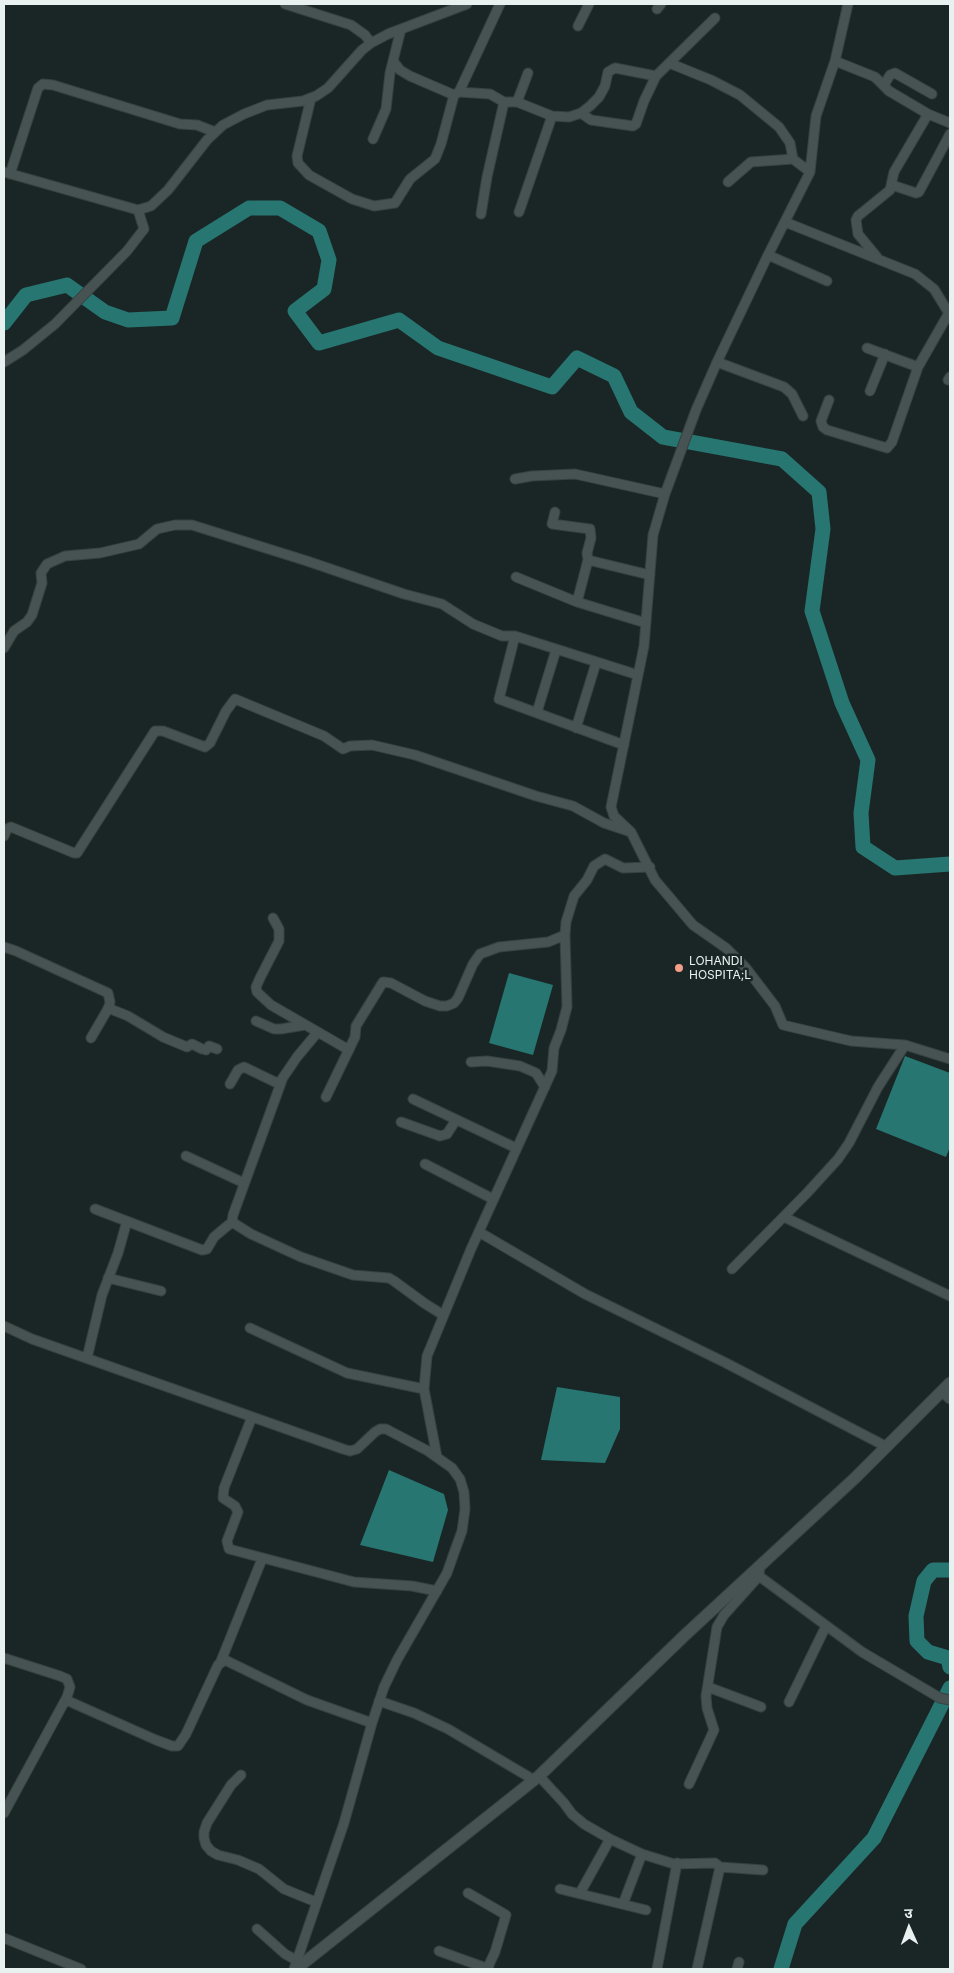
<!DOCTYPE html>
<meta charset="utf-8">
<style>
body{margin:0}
#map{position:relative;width:954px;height:1973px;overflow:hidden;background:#1a2625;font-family:Inter,"Noto Sans Devanagari",sans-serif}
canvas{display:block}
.frame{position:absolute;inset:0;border:5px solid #e9f1f0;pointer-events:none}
.north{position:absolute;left:884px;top:1903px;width:50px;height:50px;-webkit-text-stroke:4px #1a2625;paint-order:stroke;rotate:358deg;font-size:14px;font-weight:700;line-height:20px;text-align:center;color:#e9f1f0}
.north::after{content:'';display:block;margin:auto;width:18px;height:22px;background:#e9f1f0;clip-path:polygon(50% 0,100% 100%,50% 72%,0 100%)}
</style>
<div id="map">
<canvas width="954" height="1973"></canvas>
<div class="frame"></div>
<div class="north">उ</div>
</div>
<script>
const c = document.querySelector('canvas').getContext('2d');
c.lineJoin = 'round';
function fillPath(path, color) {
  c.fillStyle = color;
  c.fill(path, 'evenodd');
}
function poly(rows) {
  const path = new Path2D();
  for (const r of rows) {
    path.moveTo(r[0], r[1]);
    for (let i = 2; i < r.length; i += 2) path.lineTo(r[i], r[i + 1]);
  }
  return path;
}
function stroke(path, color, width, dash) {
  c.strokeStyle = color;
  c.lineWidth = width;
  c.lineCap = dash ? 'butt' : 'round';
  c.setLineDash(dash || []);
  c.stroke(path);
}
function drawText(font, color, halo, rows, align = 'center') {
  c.font = font + ' Inter,sans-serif';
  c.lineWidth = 5;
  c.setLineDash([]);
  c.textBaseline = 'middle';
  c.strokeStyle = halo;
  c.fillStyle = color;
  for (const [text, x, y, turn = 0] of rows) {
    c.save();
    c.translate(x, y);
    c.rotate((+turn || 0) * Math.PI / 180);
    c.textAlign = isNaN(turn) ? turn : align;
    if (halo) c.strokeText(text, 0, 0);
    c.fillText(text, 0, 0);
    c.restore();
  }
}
const water = poly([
 [509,973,553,985,533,1055,489,1043],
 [905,1056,950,1073,950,1147,946,1157,876,1129],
 [557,1387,620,1397,620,1429,605,1463,541,1460],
 [389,1470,444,1494,448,1510,433,1562,360,1545]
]);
const river = poly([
 [4,323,26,295,67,285,105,312,128,320,172,318,196,241,249,208,280,208,319,231,329,260,324,289,295,311,319,343,399,320,438,348,552,387,577,358,614,376,631,412,663,437,782,459,819,492,823,529,812,611,842,703,868,760,861,813,863,847,895,868,950,864],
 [950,1570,933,1570,924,1581,916,1616,917,1641,928,1652,948,1658,950,1667],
 [781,1969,795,1924,874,1838,950,1688]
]);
const minor = poly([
 [285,4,351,25,365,35,371,43],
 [848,4,835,61,816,116,810,172,768,255,717,362,696,410,665,494,653,535,644,646,611,807,614,816,631,832,655,880,693,925,726,948,746,968,775,1006,783,1025,851,1041,905,1045,950,1059],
 [657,9,661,4],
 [578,26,589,4],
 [393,61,400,70,410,76,454,95,459,92,490,94,504,102,517,102,552,116,569,117,581,113,590,106,599,97,605,86,608,72,615,68,656,76],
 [835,61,875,77,889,91,928,114,950,123],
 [669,63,711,80,740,95,779,127,790,143,793,159,810,172],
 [884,85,890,75,895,73,932,94],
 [459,92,500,4],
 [311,98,297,156,298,163,309,175,352,199,374,206,395,203,410,179,435,159,441,144,454,95],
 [517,102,528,73],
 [581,113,591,120,633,126,636,124,644,101,656,76,715,18],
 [373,139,386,109,390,73,401,29],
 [4,172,138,210],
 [10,174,38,88,43,84,53,85,180,124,197,125,215,132],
 [728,182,751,162,793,159],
 [892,185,916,193,919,192,950,134],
 [519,212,552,116],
 [481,214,487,177,504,102],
 [785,222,915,274,934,289,950,315],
 [768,255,827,281],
 [877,257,858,234,856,220,858,216,890,190,894,172,928,114],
 [867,348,918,367],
 [4,362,23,350,55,324,127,251,144,229,138,210,151,206,168,190,207,140,223,125,244,114,267,105,303,101,316,96,328,88,362,50,371,43,388,34,467,4],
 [717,362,784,387,792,394,803,416],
 [948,380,950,377],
 [870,391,885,354],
 [829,400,821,421,823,427,827,430,887,448,892,442,918,367,950,311],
 [515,479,532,476,575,474,665,494],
 [555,512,552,524,590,529,591,538,587,553,588,560,577,602],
 [588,560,650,575],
 [516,577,577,602,646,623],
 [515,636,499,699,624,745],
 [4,648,14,631,27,622,32,615,42,583,41,573,47,564,65,556,100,553,139,544,157,529,175,525,192,525,307,561,404,594,442,604,473,624,502,636,515,636,638,675],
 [537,712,556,650],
 [576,728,596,663],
 [4,836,7,829,11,827,74,853,77,853,155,731,163,731,205,747,210,743,226,711,235,699,324,736,343,749,350,746,372,745,415,755,536,796,573,806,604,823,628,831],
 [273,918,279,929,279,941,260,978,256,987,257,992,271,1005,349,1050],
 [4,947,16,951,108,993,110,1002,109,1007,91,1038],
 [108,1008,128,1016,163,1037,187,1047,192,1044,202,1049,206,1050,209,1046,217,1049],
 [256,1021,274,1029,281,1029,305,1025],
 [471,1062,487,1061,520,1066,536,1073,545,1087],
 [282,1080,233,1215,232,1222,251,1234,301,1257,353,1275,389,1278,394,1281,424,1303,443,1315],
 [230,1084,238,1070,244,1067,275,1082,280,1082,297,1057,317,1033],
 [326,1097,355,1037,356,1026,383,982,391,983,425,1001,440,1006,447,1006,454,1003,458,998,473,964,480,954,499,947,548,942,565,935],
 [413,1099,516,1148],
 [401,1122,440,1136,447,1134,456,1120],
 [186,1156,244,1183],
 [425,1164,493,1199],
 [95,1209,202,1250,207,1249,214,1237,232,1222],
 [784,1217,950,1296],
 [479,1232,585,1294,726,1363,887,1447],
 [732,1269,807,1193,838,1159,849,1143,878,1087,905,1045],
 [108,1278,161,1291],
 [4,1326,32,1339,343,1449,350,1451,357,1449,375,1432,380,1429,386,1429,428,1451,452,1468,460,1479,464,1492,465,1509,462,1531,454,1553,447,1573,397,1660,384,1687,372,1723,344,1823,294,1969],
 [250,1328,347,1373,424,1389],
 [87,1358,102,1295,118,1253,127,1221],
 [942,1392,950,1399],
 [252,1417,224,1488,223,1498,235,1506,238,1512,227,1541,229,1549,354,1582,412,1586,437,1591],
 [437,1457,424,1389,427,1356,471,1249,552,1071,554,1048,561,1030,567,1007,565,935,566,922,574,896,587,880,594,866,605,859,623,868,650,867],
 [760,1565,759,1576,862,1652,940,1698,950,1700],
 [4,1658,60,1676,67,1679,70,1687,67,1697,4,1813],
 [221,1661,262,1559],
 [708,1687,761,1707],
 [66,1700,156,1740,172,1746,178,1746,186,1734,218,1665,225,1660,307,1700,372,1723],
 [379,1701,414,1713,448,1729,534,1780],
 [789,1702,826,1626],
 [241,1775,231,1785,207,1823,204,1832,204,1838,206,1845,211,1851,218,1855,238,1860,259,1869,284,1889,316,1902],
 [539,1776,564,1803,572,1814,584,1824,610,1839,642,1854,674,1864,715,1863,720,1867,763,1870],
 [689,1784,714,1730,707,1708,706,1696,717,1627,724,1615,759,1576],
 [560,1889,646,1910],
 [468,1893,506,1915,495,1952,487,1969],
 [580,1893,610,1839],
 [623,1904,642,1854],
 [257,1929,285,1954,298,1961],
 [4,1938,81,1969],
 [439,1951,489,1969],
 [657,1969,677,1863],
 [697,1969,720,1867],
 [737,1969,739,1962]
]);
const tertiary = poly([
 [296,1969,539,1776,684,1636,855,1478,950,1383]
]);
const markers = [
 [679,968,5,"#f49e8a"]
];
const poiNames = [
 ["LOHANDI",689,961],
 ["HOSPITA;L",689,975]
];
fillPath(water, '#277671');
stroke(river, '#277671', 15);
stroke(minor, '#374140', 11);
stroke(tertiary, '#374140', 13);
stroke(minor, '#465352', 9);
stroke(tertiary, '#465352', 11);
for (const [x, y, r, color] of markers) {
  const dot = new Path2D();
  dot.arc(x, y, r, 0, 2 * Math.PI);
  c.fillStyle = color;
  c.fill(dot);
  stroke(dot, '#1a2625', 2);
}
drawText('12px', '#e9f1f0', '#1a2625', poiNames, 'left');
</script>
